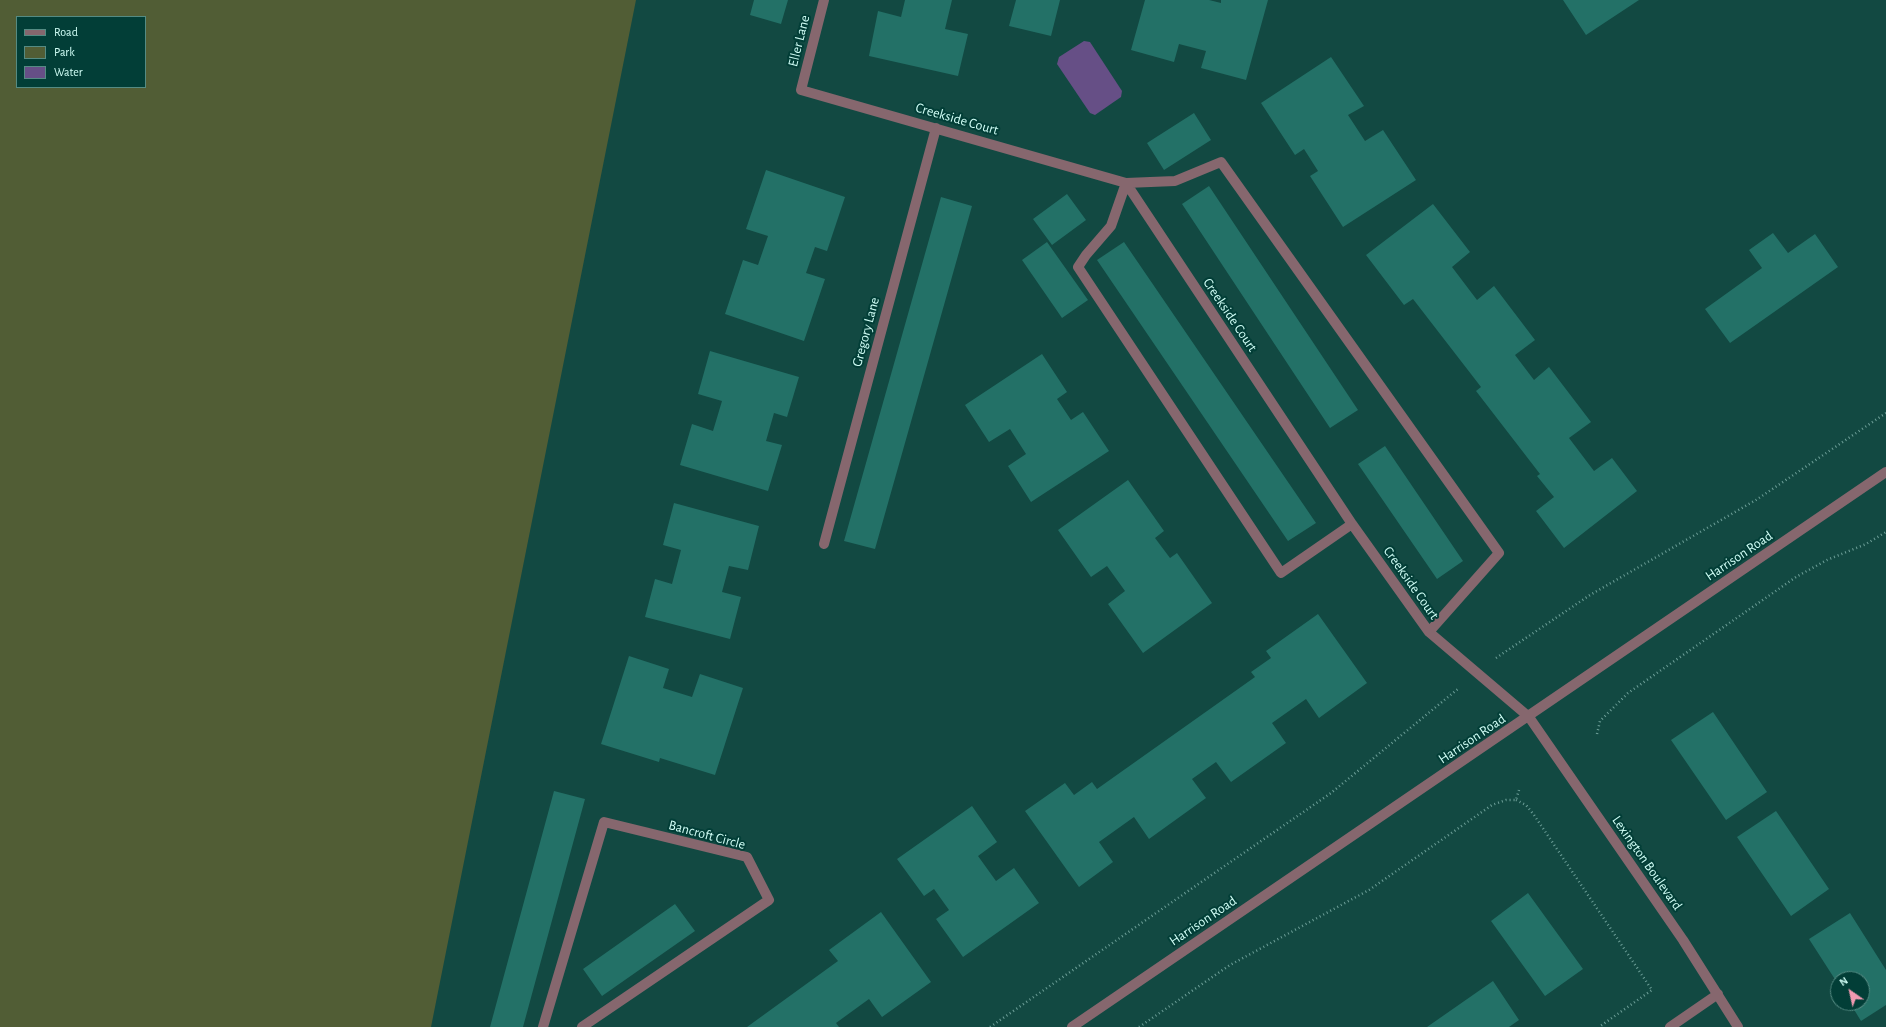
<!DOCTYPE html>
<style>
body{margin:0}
#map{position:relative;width:1886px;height:1027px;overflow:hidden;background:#124942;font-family:"Alegreya Sans",sans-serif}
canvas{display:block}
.legend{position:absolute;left:16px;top:16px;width:130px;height:72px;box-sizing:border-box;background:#023e37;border:1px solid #558b83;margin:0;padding:5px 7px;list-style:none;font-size:12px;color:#d1fef6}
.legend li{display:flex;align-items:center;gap:8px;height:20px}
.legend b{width:20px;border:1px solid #558b83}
.north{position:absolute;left:1830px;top:971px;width:40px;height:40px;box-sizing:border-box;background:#023e37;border:1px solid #558b83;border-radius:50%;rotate:326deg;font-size:11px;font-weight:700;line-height:16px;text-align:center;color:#d1fef6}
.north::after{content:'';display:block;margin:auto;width:14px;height:18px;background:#f19ab1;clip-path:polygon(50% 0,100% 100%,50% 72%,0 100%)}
</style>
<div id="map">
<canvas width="1886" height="1027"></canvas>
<ul class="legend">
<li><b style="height:5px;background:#86676e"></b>Road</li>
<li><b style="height:11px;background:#515d35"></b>Park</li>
<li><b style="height:11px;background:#664f86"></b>Water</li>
</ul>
<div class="north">N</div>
</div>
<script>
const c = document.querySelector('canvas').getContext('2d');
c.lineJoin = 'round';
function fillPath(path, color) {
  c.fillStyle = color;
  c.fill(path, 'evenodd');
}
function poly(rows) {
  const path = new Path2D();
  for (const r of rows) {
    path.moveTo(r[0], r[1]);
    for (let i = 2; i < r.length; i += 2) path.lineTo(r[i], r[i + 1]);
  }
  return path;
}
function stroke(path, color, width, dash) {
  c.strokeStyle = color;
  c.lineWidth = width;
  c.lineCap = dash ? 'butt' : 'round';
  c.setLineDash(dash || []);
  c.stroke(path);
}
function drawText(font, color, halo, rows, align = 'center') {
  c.font = font + ' "Alegreya Sans",sans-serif';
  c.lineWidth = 4;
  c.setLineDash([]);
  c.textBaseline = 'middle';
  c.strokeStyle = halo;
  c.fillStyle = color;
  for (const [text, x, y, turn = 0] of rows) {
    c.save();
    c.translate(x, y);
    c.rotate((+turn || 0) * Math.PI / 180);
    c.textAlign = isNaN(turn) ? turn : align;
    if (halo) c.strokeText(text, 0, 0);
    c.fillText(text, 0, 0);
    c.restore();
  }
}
const green = poly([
 [0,0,636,0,431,1027,0,1027],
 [17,17,145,17,145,87,17,87]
]);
const water = poly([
 [1084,41,1090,42,1122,91,1121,97,1095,115,1090,113,1057,64,1059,57]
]);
const building = poly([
 [754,0,788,0,781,24,750,15],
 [905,0,952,0,945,29,968,34,958,76,869,56,878,11,901,17],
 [1016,0,1060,0,1051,36,1009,26],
 [1145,0,1209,0,1221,3,1221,0,1268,0,1246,80,1201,68,1206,51,1179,44,1174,62,1131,50],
 [1563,0,1639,0,1586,35],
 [1331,57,1364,106,1348,115,1365,141,1383,130,1416,180,1343,227,1310,176,1318,171,1304,149,1295,155,1261,103],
 [1194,113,1211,140,1164,170,1147,143],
 [766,170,845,197,827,251,815,247,806,273,825,279,804,341,725,314,743,260,758,265,768,236,746,229],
 [1209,186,1358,410,1330,428,1182,204],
 [1067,194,1086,220,1052,245,1033,219],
 [941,197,972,206,875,549,844,541],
 [1433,204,1470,252,1452,267,1477,300,1494,286,1535,340,1515,355,1534,380,1549,367,1591,422,1569,438,1594,471,1612,458,1637,491,1564,548,1536,511,1554,497,1537,476,1540,474,1476,391,1481,387,1413,299,1404,305,1366,255],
 [1773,233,1788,253,1815,234,1838,267,1730,343,1705,309,1762,268,1749,250],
 [1047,242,1088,300,1062,318,1022,260],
 [1124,242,1316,523,1288,541,1097,260],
 [710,351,799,377,787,417,774,413,766,441,782,445,768,491,680,465,692,424,713,431,722,401,698,394],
 [1042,354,1067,392,1057,399,1071,420,1083,412,1109,451,1031,502,1008,466,1026,454,1010,429,989,442,965,405],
 [1385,446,1463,561,1437,579,1358,464],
 [1128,480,1164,531,1155,538,1170,558,1177,553,1212,603,1143,653,1108,604,1125,591,1107,566,1091,577,1058,530],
 [674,503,759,526,748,570,729,566,722,592,741,597,730,639,645,617,655,579,672,584,681,550,663,545],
 [1318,614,1367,683,1319,718,1306,699,1272,723,1286,743,1231,782,1216,762,1192,779,1206,798,1149,839,1134,817,1099,842,1113,862,1079,887,1025,811,1065,783,1074,795,1092,782,1097,789,1255,677,1251,672,1271,658,1266,651],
 [629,656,669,669,663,688,692,697,700,674,743,688,715,775,660,758,659,762,601,744],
 [1713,712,1767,792,1726,820,1671,740],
 [554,791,585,799,523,1027,490,1027],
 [972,806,997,842,978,856,996,881,1014,868,1039,903,963,957,936,919,949,910,934,889,924,896,897,859],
 [1776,811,1829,889,1791,916,1737,837],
 [1528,893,1583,969,1545,996,1491,921],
 [675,904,695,931,602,996,583,969],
 [881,912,931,982,882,1017,869,999,836,1023,839,1027,747,1027,838,961,829,950],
 [1850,913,1886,970,1886,1005,1861,1021,1850,1003,1862,1003,1862,979,1838,979,1838,984,1809,939],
 [1493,981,1519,1020,1509,1027,1427,1027]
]);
const path = poly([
 [1496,658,1590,595,1756,500,1886,413],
 [1597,734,1600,721,1628,693,1796,577,1827,560,1866,544,1886,532],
 [1516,800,1526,805,1534,815,1652,990,1599,1027],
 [990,1027,1331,793,1459,688],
 [1139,1027,1230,965,1369,890,1492,805,1506,800,1516,800,1519,790]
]);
const minor = poly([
 [824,0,801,90,1126,183,1352,524,1429,632,1529,717,1683,940,1738,1027],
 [1352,524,1281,573,1078,267,1086,255,1111,226,1126,183,1175,181,1221,162,1499,553,1429,632],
 [824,544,936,128],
 [543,1027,604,822,747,857,769,900,582,1027],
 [1072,1027,1886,472],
 [1670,1027,1718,994]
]);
const streetNames = [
 ["Eller Lane",799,41,-76],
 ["Creekside Court",957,119,16],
 ["Creekside Court",1230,315,56],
 ["Gregory Lane",866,332,-75],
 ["Harrison Road",1739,556,-34],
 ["Creekside Court",1411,583,55],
 ["Harrison Road",1472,739,-34],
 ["Bancroft Circle",707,835,15],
 ["Lexington Boulevard",1647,863,55],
 ["Harrison Road",1203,921,-34]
];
fillPath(green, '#515d35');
fillPath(water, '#664f86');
fillPath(building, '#237167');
stroke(path, '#6d9f98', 2.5, [1, 3]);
stroke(minor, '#86676e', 10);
drawText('14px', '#d1fef6', '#023e37', streetNames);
</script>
